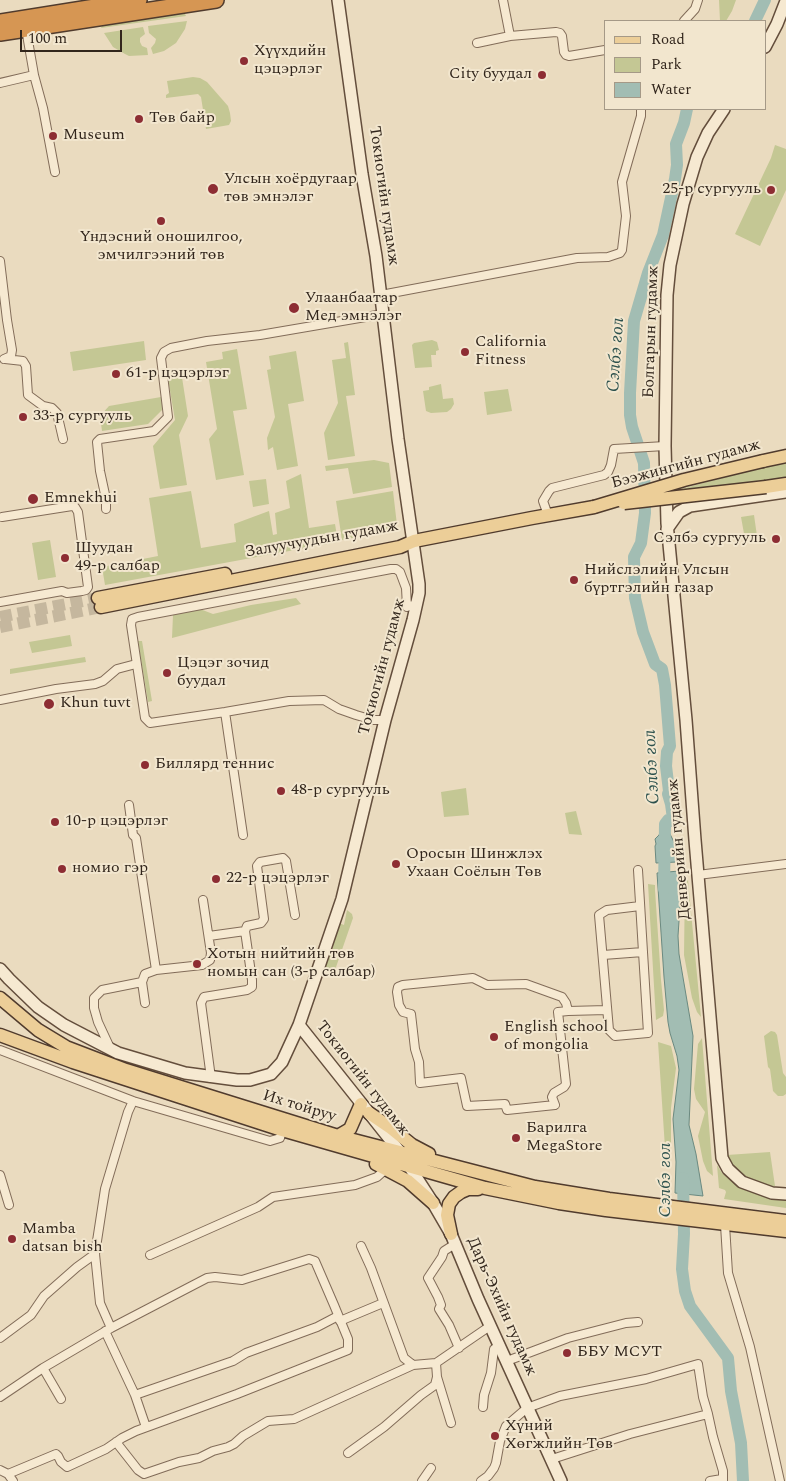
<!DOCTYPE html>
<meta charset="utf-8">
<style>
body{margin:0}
#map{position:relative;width:786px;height:1481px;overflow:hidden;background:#eadbbf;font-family:Spectral,serif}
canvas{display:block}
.legend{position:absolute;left:604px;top:20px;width:162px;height:90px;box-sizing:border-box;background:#f2e6ce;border:1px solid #a59987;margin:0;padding:6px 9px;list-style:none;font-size:15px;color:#32261c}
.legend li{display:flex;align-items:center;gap:10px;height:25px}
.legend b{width:25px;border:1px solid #a59987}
.scale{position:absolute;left:20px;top:30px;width:102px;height:22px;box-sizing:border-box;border:2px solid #32261c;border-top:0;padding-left:6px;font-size:15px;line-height:18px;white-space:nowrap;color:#32261c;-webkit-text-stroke:4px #f2e6ce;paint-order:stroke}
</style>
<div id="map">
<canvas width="786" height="1481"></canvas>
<ul class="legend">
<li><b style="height:6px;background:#ecce98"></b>Road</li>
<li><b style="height:14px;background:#c4c794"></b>Park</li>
<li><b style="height:14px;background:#a2bdb3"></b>Water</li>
</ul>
<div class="scale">100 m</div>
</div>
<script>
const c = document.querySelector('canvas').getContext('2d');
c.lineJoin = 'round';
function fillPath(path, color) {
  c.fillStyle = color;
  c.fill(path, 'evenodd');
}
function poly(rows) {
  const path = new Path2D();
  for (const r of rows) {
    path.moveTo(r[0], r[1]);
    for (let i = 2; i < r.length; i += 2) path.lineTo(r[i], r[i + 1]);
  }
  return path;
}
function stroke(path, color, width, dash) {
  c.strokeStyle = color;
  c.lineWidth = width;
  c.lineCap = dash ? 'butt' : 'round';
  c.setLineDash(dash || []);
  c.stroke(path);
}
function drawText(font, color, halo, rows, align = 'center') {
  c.font = font + ' Spectral,serif';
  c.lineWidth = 4;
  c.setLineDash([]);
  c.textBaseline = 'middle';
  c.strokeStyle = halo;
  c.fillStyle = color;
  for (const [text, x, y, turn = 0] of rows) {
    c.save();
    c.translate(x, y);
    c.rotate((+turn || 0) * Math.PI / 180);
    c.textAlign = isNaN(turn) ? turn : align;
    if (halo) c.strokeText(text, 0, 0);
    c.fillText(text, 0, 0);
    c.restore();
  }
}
const green = poly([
 [719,0,736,0,732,11,726,21,720,21],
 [184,12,186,16,101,28,103,23],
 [187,21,185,29,176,43,164,51,153,54,151,48,155,43,156,39,149,33,148,26],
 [143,27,145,34,140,38,140,42,142,46,147,48,148,55,129,56,125,54,113,47,104,33],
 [193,77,200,78,207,82,228,106,230,113,231,121,229,125,206,129,201,97,198,94,166,98,166,95,169,93,167,81],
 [775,145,786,149,786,190,760,246,735,234,771,158],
 [432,340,437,342,439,350,436,351,436,355,431,355,432,367,415,368,412,345,414,343],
 [144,341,146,360,73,371,70,352],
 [348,342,355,395,346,396,355,456,328,460,324,433,338,403,332,360,346,358,344,343],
 [237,349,247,409,233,411,244,475,216,480,209,439,217,429,206,362,223,359,222,352],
 [296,351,304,401,288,404,298,466,277,470,273,447,268,450,267,438,275,417,267,370,271,369,269,356],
 [181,371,188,416,179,435,187,485,160,489,153,446,175,420,167,373],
 [441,384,443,399,453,398,454,404,451,409,447,412,431,413,426,411,423,391,429,390,429,387],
 [508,389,512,411,487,415,484,392],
 [161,397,163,409,148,424,102,431,100,416,109,406],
 [374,460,389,463,392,487,353,494,348,468,326,471,325,466],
 [786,462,786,479,679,491,681,489,722,478],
 [301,474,309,528,335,524,338,542,105,585,102,567,158,556,149,498,191,491,201,548,236,542,234,524,269,511,273,535,277,534,275,513,290,508,286,481],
 [266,479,269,504,253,507,249,481],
 [393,491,397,525,396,529,342,540,336,501],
 [754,515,757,536,745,539,741,517],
 [50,540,56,577,38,580,32,543],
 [296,598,301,604,172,638,173,615,200,609,213,614,251,605],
 [70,635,72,646,32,653,29,642],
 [138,641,142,641,152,701,148,702],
 [85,657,86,662,10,674,10,669],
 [466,788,469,815,444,817,441,792],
 [576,811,582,835,569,834,565,813],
 [685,880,688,880,701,1017,697,1012,692,998,684,955],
 [648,884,655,885,655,890,661,980,664,1010,663,1016,656,1020],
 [347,910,352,914,353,918,335,970,327,972,324,970,333,947,334,937,339,923,344,925],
 [771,1031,775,1032,777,1035,783,1073,786,1077,786,1094,783,1096,778,1096,773,1091,770,1069,768,1067,764,1036],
 [702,1038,713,1176,707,1171,703,1161,698,1136,705,1112,696,1099,694,1089,698,1044],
 [658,1042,671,1046,676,1068,671,1108,671,1163,666,1163],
 [770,1152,775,1186,765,1186,744,1177,729,1162,727,1155],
 [717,1165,722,1173,731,1181,745,1189,786,1199,786,1208,724,1199,726,1192,725,1190,719,1188]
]);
const water = poly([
 [666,821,668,825,667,828,676,846,677,862,656,863,655,846,656,844,655,839,659,835,666,821],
 [679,871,680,906,678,936,679,954,693,1036,689,1125,696,1154,703,1196,675,1193,676,1162,673,1119,679,1070,677,1056,670,1033,668,1022,664,977,657,873,679,871]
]);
const river = poly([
 [755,21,765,0],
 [664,889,665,824,668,820,671,821,673,819,671,804,668,794,669,791,666,766,667,752,670,746,665,685,662,669,655,664,643,632,635,598,634,557,641,543,645,513,644,463,632,427,630,415,630,393,634,321,648,273,663,235,675,179,677,165,676,144,684,123,687,109],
 [683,1178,684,1234,682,1269,685,1291,690,1306,728,1358,731,1391,741,1443,743,1481]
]);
const primaryTunnel = poly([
 [0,617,98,598],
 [0,627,101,607]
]);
const street = poly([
 [684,21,695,9,698,0],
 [510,36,556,32,560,33,562,36,564,52,566,55,569,56,605,50],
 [477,43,510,36,503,0],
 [34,75,43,108,55,172],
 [0,83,34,75,26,29],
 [0,261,7,320,12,350,11,356,4,359],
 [381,295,577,258,608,257,620,253,622,250,626,216,622,182,641,116,641,109],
 [5,359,23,361,26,366,28,395,43,406,52,408,57,413,63,439],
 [106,509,106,499,100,471,97,442,100,439,154,431,168,417,161,358,164,352,171,348,207,341,260,335,383,314],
 [548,515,543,501,549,491,552,488,604,475,608,472,611,465,614,449,665,446],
 [0,602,62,591,67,593,82,591,86,590,88,587,78,512,75,507,72,506,2,517],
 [0,700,56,689,95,684,103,681,117,669,136,664],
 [225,712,243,835],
 [385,720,373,720,356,715,339,709,324,700,289,701,225,712,150,723,145,718,131,625,132,619,138,617,391,569,396,569,400,572,406,588,407,607,417,604],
 [129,805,133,835,136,838,156,970],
 [638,870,643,952,648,1033,615,1036,609,1030,599,915,607,910,640,906],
 [698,875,786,864],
 [209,936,245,931],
 [603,955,643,952],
 [145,1003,142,982,145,974,156,970,202,965,210,960,211,953,203,900],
 [568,1011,558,1012,566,1084,564,1087,554,1093,552,1097,555,1105,507,1110,505,1104,467,1106,461,1078,420,1083,419,1062,415,1049,411,1014,403,1012,399,1005,397,992,398,987,403,985,473,978,487,985,526,984,562,997,566,1003,568,1011,607,1010],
 [0,1050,133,1101,270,1141,280,1138,282,1130],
 [111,1050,98,1022,94,1008,94,998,102,990,142,982],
 [211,1078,201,1003,204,997,247,990,252,987,252,980,245,931,247,926,261,923,264,919,257,866,260,862,283,858,286,861,295,915],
 [0,1175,9,1205],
 [725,1225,728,1273,750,1347,780,1481],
 [455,1244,444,1251,442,1257,428,1278,438,1297,441,1305,439,1309,449,1325,459,1348],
 [361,1246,371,1268,404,1358,413,1365,436,1363,490,1326],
 [150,1255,258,1207,273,1197,355,1185,377,1177,386,1169],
 [340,1321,383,1303],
 [105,1331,135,1395,146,1427],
 [0,1338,31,1315,44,1296,77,1267,95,1254],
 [507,1361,568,1338,626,1323,638,1322],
 [43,1368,61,1399],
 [437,1377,451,1423],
 [135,1395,233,1361,246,1353,317,1327,338,1316],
 [0,1397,43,1368,111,1328,100,1303,95,1254,105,1189,128,1112,133,1101],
 [483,1407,484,1395,491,1373,494,1349,500,1345],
 [116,1442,138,1470,144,1474,179,1462,199,1458,213,1451,228,1447,234,1444,243,1436,268,1421,294,1419,413,1365],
 [348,1453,384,1427,421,1395,435,1385,437,1377,436,1363],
 [552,1459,630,1434,708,1414],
 [0,1470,8,1474,13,1481],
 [8,1474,56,1454,58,1456,61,1462,67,1467,106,1449,122,1438,136,1431,237,1394,348,1350,348,1339,334,1305,315,1261,309,1259,242,1280,215,1277,207,1278,111,1328],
 [422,1481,431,1468],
 [481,1481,488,1476,494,1468,496,1463,500,1441,506,1426,527,1408,560,1396,646,1379,698,1364,703,1397,708,1414,713,1437,723,1471,723,1481],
 [710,1481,722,1479,723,1481]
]);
const secondary = poly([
 [765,47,777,24,786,1],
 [724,109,708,133,697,157,683,204,670,265,667,295,665,446,667,523,686,720,695,840,722,1158,728,1169,742,1182,772,1193,786,1194],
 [667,529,679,512,690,506,786,492],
 [0,969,9,979,38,1007,64,1025,118,1053,185,1073,237,1080,250,1080,271,1074,282,1062,299,1025,342,899,385,720,413,620,419,593,419,584,398,439,376,256,362,174,338,0],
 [299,1025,400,1152,433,1203,451,1234,478,1299,561,1481]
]);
const primary = poly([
 [763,461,786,456],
 [766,487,786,484],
 [98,598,225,574],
 [101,607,400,547,414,541,532,518,594,507],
 [0,998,38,1030,66,1047,126,1070,338,1136,535,1187,609,1199,786,1221],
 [0,1035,73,1062,282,1130,485,1188,559,1203,606,1210,786,1231],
 [369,1113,391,1128,412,1145,429,1154],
 [338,1136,350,1129,361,1104],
 [376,1164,408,1181,433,1203],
 [451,1234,447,1215,449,1204,454,1197,461,1192,468,1189,478,1189]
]);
const highway = poly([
 [0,22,139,0],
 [0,33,216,0]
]);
const primaryBridge = poly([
 [624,503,766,487],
 [594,507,684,480,763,461]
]);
const markers = [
 [244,61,5,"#8d2d33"],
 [542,75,5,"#8d2d33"],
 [139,119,5,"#8d2d33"],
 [53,136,5,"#8d2d33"],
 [213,189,6,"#8d2d33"],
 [771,190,5,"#8d2d33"],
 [161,221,5,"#8d2d33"],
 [294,308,6,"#8d2d33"],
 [465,352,5,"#8d2d33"],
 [116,374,5,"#8d2d33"],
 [23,417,5,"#8d2d33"],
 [33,499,6,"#8d2d33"],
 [776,539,5,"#8d2d33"],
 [65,558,5,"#8d2d33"],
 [574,580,5,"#8d2d33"],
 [167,673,5,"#8d2d33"],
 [49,704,6,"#8d2d33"],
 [145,765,5,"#8d2d33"],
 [281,791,5,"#8d2d33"],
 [55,822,5,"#8d2d33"],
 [396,864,5,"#8d2d33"],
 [62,869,5,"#8d2d33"],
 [216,879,5,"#8d2d33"],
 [197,964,5,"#8d2d33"],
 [494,1037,5,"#8d2d33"],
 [516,1138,5,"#8d2d33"],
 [12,1239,5,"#8d2d33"],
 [567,1353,5,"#8d2d33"],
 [495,1436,5,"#8d2d33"]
];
const poiNames = [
 ["Хүүхдийн",254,52],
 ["цэцэрлэг",254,70],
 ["City буудал",532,75,"right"],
 ["Төв байр",149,119],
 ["Museum",63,136],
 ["Улсын хоёрдугаар",224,180],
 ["төв эмнэлэг",224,198],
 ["25-р сургууль",761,190,"right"],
 ["Үндэсний оношилгоо,",161,238,"center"],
 ["эмчилгээний төв",161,256,"center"],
 ["Улаанбаатар",305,299],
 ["Мед эмнэлэг",305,317],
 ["California",475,343],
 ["Fitness",475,361],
 ["61-р цэцэрлэг",126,374],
 ["33-р сургууль",33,417],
 ["Emnekhui",44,499],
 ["Сэлбэ сургууль",766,539,"right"],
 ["Шуудан",75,549],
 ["49-р салбар",75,567],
 ["Нийслэлийн Улсын",584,571],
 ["бүртгэлийн газар",584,589],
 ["Цэцэг зочид",177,664],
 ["буудал",177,682],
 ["Khun tuvt",60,704],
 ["Биллярд теннис",155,765],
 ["48-р сургууль",291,791],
 ["10-р цэцэрлэг",65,822],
 ["Оросын Шинжлэх",406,855],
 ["Ухаан Соёлын Төв",406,873],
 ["номио гэр",72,869],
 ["22-р цэцэрлэг",226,879],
 ["Хотын нийтийн төв",207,955],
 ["номын сан (3-р салбар)",207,973],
 ["English school",504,1028],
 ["of mongolia",504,1046],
 ["Барилга",526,1129],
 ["MegaStore",526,1147],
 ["Mamba",22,1230],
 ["datsan bish",22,1248],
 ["ББУ МСУТ",577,1353],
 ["Хүний",505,1427],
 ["Хөгжлийн Төв",505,1445]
];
const streetNames = [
 ["Токиогийн гудамж",383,196,82],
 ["Болгарын гудамж",652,332,-88],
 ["Бээжингийн гудамж",686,465,-15],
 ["Залуучуудын гудамж",322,540,-10],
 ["Токиогийн гудамж",383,667,-75],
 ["Денверийн гудамж",680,849,-95],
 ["Токиогийн гудамж",362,1079,52],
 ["Их тойруу",299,1107,17],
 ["Дарь-Эхийн гудамж",501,1307,66]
];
const waterNames = [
 ["Сэлбэ гол",617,355,-86],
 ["Сэлбэ гол",653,767,-93],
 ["Сэлбэ гол",666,1180,-90]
];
fillPath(green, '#c4c794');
fillPath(water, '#a2bdb3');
stroke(water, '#6a8980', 1);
stroke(river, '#a2bdb3', 12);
stroke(primaryTunnel, '#c5b79e', 12, [12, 6]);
stroke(street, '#826c59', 10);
stroke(secondary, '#644e3c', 14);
stroke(primary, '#503b2d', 15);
stroke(highway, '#503b2d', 18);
stroke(street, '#f6e9d1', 8);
stroke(secondary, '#f6e9d1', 11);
stroke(primary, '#ecce98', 12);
stroke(highway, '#d69653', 15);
stroke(primaryBridge, '#503b2d', 15, []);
stroke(primaryBridge, '#ecce98', 12);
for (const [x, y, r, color] of markers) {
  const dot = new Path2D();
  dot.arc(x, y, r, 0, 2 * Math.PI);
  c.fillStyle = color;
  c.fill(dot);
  stroke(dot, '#f2e6ce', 2);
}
drawText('16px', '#32261c', '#f2e6ce', poiNames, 'left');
drawText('16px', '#32261c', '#f2e6ce', streetNames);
drawText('italic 18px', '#2c514d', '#f2e6ce', waterNames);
</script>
